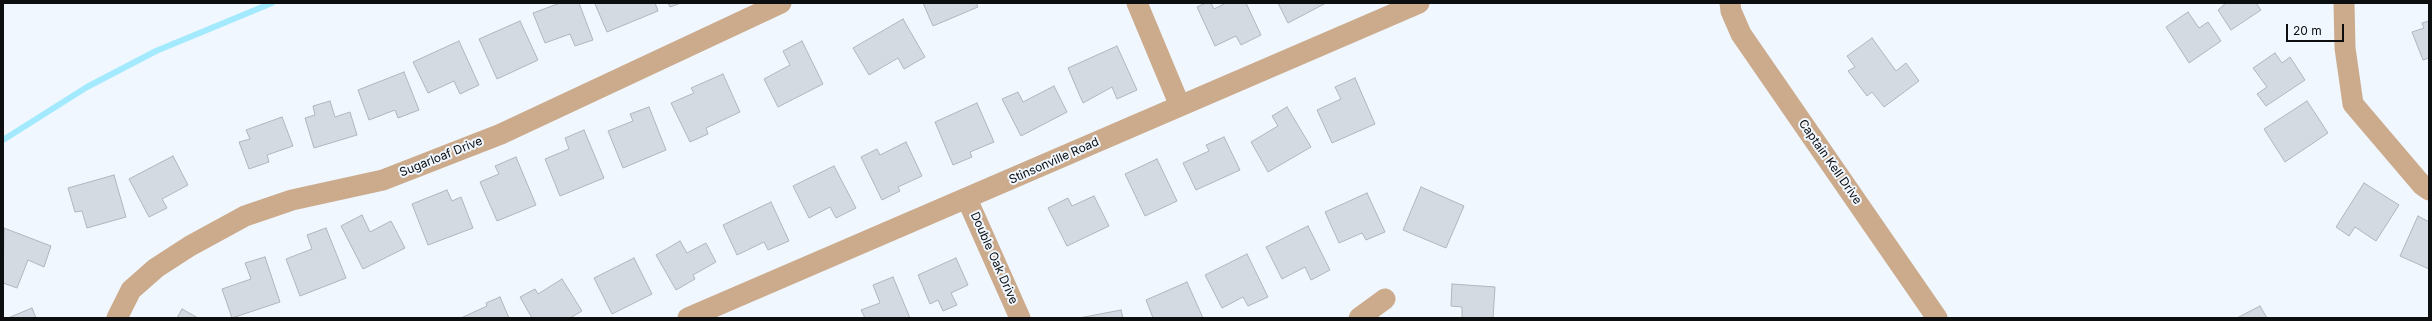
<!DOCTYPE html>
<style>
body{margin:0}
#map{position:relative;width:2432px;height:321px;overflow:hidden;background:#f0f7fe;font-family:Inter,sans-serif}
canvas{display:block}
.frame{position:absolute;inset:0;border:4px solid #0c0e10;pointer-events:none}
.scale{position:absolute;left:2286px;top:24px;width:58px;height:18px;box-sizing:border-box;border:2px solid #0c0e10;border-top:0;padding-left:5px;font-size:12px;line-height:14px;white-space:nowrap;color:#0c0e10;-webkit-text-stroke:3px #f0f7fe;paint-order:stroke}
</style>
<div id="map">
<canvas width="2432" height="321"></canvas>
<div class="frame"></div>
<div class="scale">20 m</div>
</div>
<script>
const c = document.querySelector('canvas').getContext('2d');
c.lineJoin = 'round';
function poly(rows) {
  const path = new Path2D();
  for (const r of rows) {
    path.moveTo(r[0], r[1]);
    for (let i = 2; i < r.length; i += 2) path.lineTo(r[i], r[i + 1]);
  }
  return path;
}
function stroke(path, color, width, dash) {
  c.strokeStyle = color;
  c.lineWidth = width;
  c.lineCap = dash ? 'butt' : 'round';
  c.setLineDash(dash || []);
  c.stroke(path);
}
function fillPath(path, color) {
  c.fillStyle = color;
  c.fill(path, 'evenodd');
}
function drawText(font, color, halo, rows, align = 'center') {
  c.font = font + ' Inter,sans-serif';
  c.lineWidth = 4;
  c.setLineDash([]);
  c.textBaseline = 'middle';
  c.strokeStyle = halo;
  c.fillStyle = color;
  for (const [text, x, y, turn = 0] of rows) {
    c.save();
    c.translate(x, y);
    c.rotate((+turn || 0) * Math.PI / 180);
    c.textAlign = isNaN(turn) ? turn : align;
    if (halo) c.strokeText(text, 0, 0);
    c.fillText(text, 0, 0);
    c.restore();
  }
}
const stream = poly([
 [3,140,87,87,156,51,272,3]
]);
const building = poly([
 [560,3,579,3,593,40,575,46,570,34,545,43,533,13,560,3],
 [597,3,655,3,658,11,607,32,595,4,597,3],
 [668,3,681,3,670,7,668,3],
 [923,3,976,3,978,7,933,26,923,3],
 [1206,3,1211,3,1214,9,1226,3,1246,3,1261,35,1241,45,1236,36,1215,46,1197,7,1206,3],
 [1278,3,1326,3,1288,23,1278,3],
 [2226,3,2256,3,2261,10,2231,30,2218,10,2226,3],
 [2188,12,2199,28,2208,22,2221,41,2189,63,2166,27,2188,12],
 [903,19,925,57,904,69,898,58,869,75,853,48,903,19],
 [520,21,538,60,497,79,479,39,520,21],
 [2429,21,2429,58,2423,60,2412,32,2424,28,2422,23,2429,21],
 [1872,38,1896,71,1906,63,1919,81,1884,107,1872,92,1867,96,1848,71,1855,67,1847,56,1872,38],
 [459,41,479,85,460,94,454,81,428,93,413,62,459,41],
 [802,41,823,84,778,107,764,79,790,65,783,51,802,41],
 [1117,46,1137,90,1117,99,1112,87,1083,103,1068,68,1117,46],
 [2275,53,2282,63,2290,57,2305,80,2266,106,2257,94,2267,87,2253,68,2275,53],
 [404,72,419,110,398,118,395,110,369,120,358,90,404,72],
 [723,74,740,112,706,128,708,134,690,142,671,103,694,93,691,88,723,74],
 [1355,78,1375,124,1332,143,1317,110,1341,99,1335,87,1355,78],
 [1054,86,1067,112,1021,136,1002,99,1018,92,1023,102,1054,86],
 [330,101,335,117,350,112,357,135,314,148,305,118,315,115,313,106,330,101],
 [2307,101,2328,133,2285,162,2264,129,2307,101],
 [977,103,994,142,970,152,972,157,953,165,935,122,977,103],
 [649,107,666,150,623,168,608,131,633,121,630,114,649,107],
 [1287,107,1311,147,1268,172,1251,142,1278,126,1272,116,1287,107],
 [282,117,293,146,267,155,269,162,249,169,239,142,250,139,246,130,282,117],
 [584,130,604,178,560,196,545,159,569,149,565,138,584,130],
 [1224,137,1240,170,1196,190,1183,163,1209,151,1206,145,1224,137],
 [906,142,922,176,898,187,900,191,882,200,861,157,877,149,880,155,906,142],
 [173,156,188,185,162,199,167,208,149,217,129,179,173,156],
 [516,157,536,205,497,221,480,182,499,174,495,166,516,157],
 [1157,159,1177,201,1145,216,1125,174,1157,159],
 [834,166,856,208,836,218,830,207,809,218,793,186,834,166],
 [114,175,126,217,87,228,82,211,75,212,68,188,114,175],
 [2364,183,2399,205,2376,241,2355,227,2349,236,2336,227,2364,183],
 [1421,187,1464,206,1446,248,1403,230,1421,187],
 [447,190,452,201,461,197,473,228,428,245,412,204,447,190],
 [1367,193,1385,232,1366,240,1362,233,1339,243,1325,212,1367,193],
 [1094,196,1109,226,1067,246,1048,208,1068,198,1072,206,1094,196],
 [771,202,789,241,768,250,764,242,737,255,723,225,771,202],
 [362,215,370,232,391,221,405,248,363,269,341,226,362,215],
 [2418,216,2429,222,2429,269,2400,256,2418,216],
 [1308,226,1330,270,1311,280,1305,267,1282,279,1266,247,1308,226],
 [4,228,51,246,44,267,28,260,17,288,3,283,4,228],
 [326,228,346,278,300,296,286,259,312,249,307,235,326,228],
 [680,241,687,253,706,243,716,262,693,275,695,279,676,290,656,255,680,241],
 [1247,254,1268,297,1248,306,1243,297,1222,308,1205,275,1247,254],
 [265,257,280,302,232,318,222,289,251,279,245,263,265,257],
 [634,258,652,294,612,314,594,278,634,258],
 [956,258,968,285,951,293,957,305,943,311,938,300,930,304,918,275,956,258],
 [893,277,910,318,865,318,861,310,880,303,873,285,893,277],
 [562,279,582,311,570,318,532,318,520,297,535,289,538,294,562,279],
 [1187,282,1203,318,1153,318,1146,300,1187,282],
 [1452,284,1495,287,1493,318,1462,318,1462,307,1451,306,1452,284],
 [500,297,509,318,461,318,487,306,486,303,500,297],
 [2260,306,2267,318,2237,318,2260,306],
 [32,308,36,318,8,318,32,308],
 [182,309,198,318,177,318,182,309],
 [1121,310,1123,318,1079,318,1121,310]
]);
const minor = poly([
 [1137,3,1180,106],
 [1730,3,1731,11,1741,34,1937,318],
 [2344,3,2345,48,2353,104,2422,185,2429,190],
 [967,199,1020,318],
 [117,318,131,290,156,268,190,246,245,216,292,200,383,180,501,134,781,3],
 [688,318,1419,3],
 [1359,318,1385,299]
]);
const streetNames = [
 ["Sugarloaf Drive",441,157,-22],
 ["Stinsonville Road",1054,161,-24],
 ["Captain Kell Drive",1830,162,55],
 ["Double Oak Drive",994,258,66]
];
stroke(stream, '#a3eafe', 6);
fillPath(building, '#d3dae1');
stroke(building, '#afb6bd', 1);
stroke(minor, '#ccab8d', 21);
drawText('12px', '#0c0e10', '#f0f7fe', streetNames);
</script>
